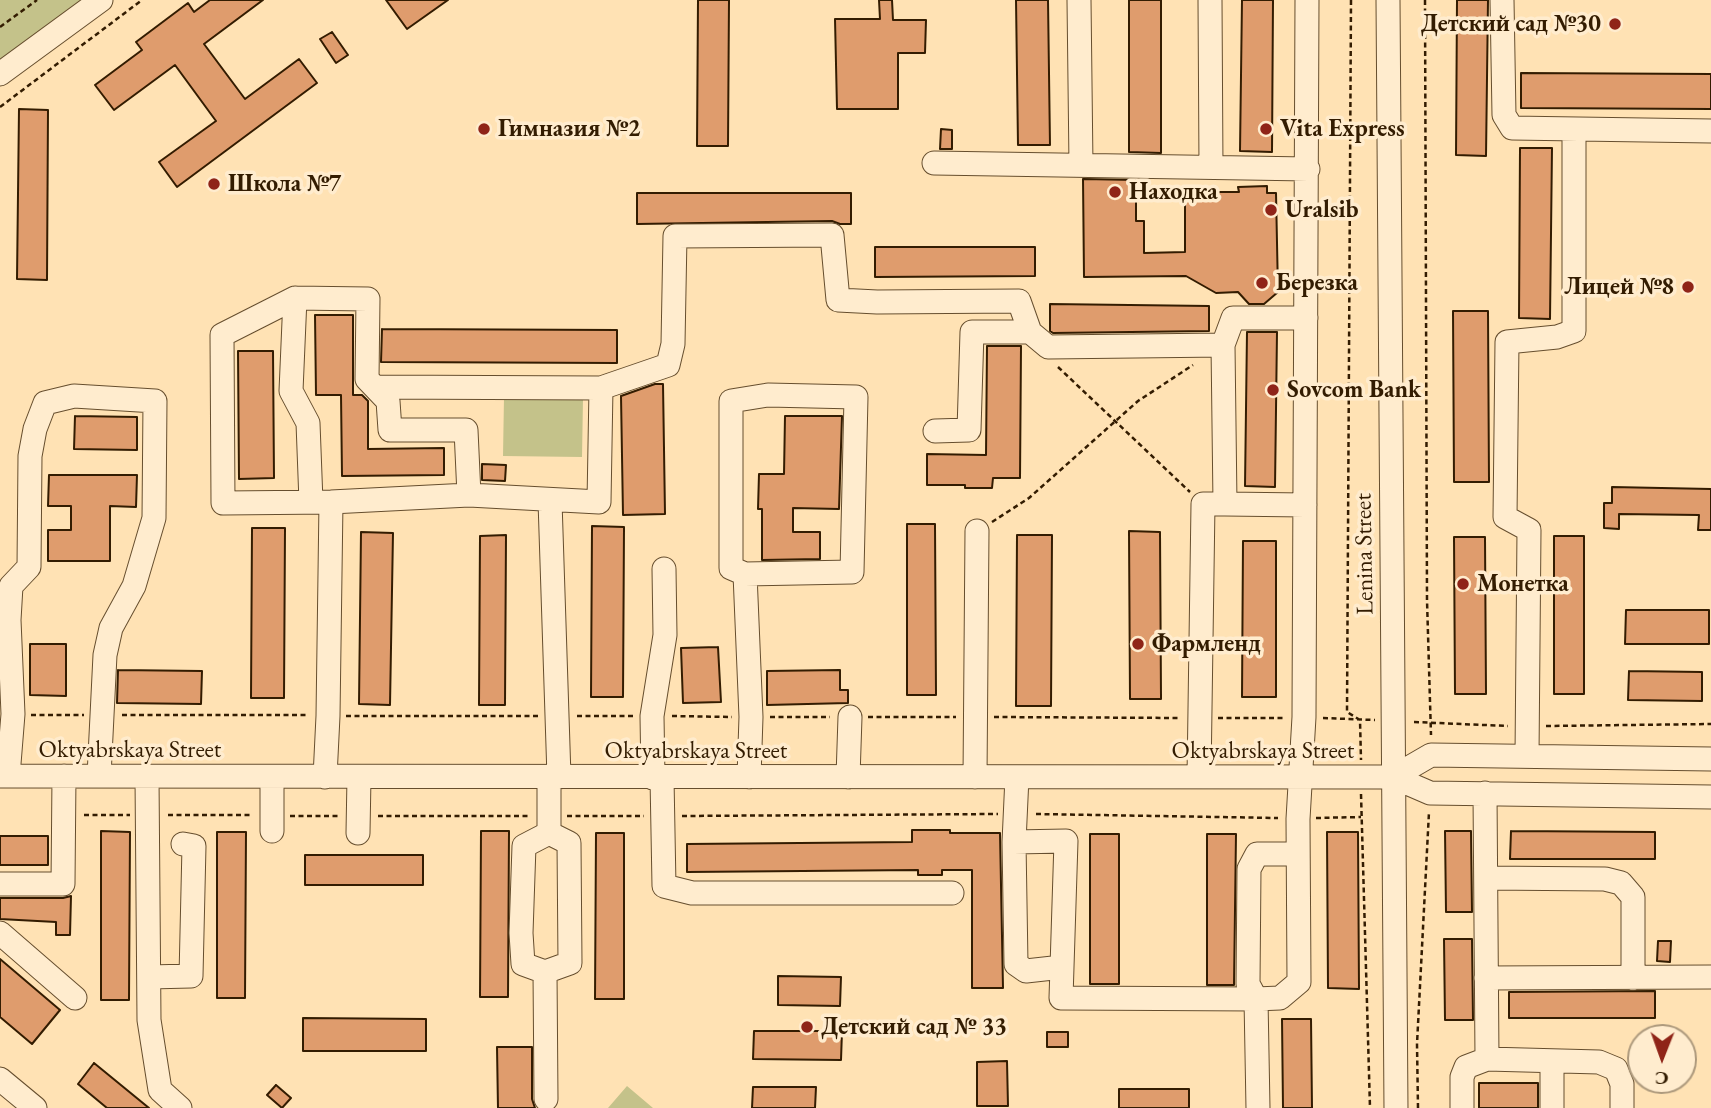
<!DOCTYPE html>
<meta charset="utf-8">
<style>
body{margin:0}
#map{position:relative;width:1711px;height:1108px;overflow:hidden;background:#ffe2b4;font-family:"EB Garamond",serif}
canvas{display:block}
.north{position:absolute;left:1627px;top:1024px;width:70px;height:70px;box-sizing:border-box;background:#ffecce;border:2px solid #ad997c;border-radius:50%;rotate:181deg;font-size:19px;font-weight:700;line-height:28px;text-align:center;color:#331c01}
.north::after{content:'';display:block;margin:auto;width:24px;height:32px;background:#8f2418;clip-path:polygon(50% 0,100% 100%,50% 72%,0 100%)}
</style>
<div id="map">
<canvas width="1711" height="1108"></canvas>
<div class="north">С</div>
</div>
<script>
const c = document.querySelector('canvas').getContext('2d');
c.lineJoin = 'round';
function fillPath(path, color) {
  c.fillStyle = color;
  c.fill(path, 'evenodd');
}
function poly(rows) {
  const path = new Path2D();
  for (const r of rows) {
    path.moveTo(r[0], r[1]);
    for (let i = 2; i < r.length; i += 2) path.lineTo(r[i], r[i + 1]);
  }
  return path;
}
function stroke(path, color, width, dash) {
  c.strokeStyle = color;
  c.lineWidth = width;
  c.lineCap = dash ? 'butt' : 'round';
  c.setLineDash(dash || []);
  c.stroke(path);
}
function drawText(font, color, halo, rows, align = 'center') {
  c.font = font + ' "EB Garamond",serif';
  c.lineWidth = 7;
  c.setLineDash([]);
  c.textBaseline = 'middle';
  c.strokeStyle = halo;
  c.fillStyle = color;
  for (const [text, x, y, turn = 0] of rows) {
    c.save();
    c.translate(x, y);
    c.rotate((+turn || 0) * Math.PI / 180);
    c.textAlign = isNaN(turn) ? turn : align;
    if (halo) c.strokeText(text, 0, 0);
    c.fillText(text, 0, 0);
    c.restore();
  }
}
const green = poly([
 [0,0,88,0,0,63],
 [504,397,583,398,582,457,503,456],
 [627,1086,653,1108,608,1108]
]);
const building = poly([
 [210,0,263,0,204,44,245,99,299,59,317,83,177,187,159,162,216,121,175,65,114,110,95,85,142,50,136,42,188,3,194,12,210,0],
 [386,0,448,0,407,29,386,0],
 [698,0,729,0,728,146,697,146,698,0],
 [879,0,892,0,893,20,926,20,925,53,898,53,898,109,837,109,835,19,880,19,879,0],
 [1016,0,1048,0,1050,145,1018,145,1016,0],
 [1129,0,1161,0,1161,153,1129,152,1129,0],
 [1242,0,1273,0,1272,152,1240,151,1242,0],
 [1457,0,1488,0,1486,156,1456,155,1457,0],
 [332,32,348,55,336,63,320,39,332,32],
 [1521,73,1711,74,1711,109,1521,108,1521,73],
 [19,109,48,110,47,280,17,279,19,109],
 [941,129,952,130,952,149,940,149,941,129],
 [1520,148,1552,148,1550,319,1519,318,1520,148],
 [1083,179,1136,180,1136,221,1144,221,1144,253,1185,252,1185,192,1239,192,1238,187,1267,186,1267,193,1276,193,1278,292,1264,304,1249,304,1238,292,1216,293,1186,276,1084,277,1083,179],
 [637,193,851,193,851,224,840,224,832,221,637,224,637,193],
 [875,247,1035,247,1035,276,875,277,875,247],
 [1050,304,1209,306,1209,331,1053,333,1050,331,1050,304],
 [1453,311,1488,311,1489,482,1454,482,1453,311],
 [315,315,353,315,353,395,362,395,368,401,368,449,444,448,444,475,342,476,341,395,316,395,315,315],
 [382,329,617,330,617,363,381,362,382,329],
 [1247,332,1277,332,1275,487,1245,486,1247,332],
 [987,346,1021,346,1020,478,993,478,992,488,965,488,965,485,927,485,927,454,986,455,987,346],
 [238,351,273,351,274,478,239,479,238,351],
 [655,384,663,384,665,514,623,515,621,396,655,384],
 [75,416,137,417,137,450,74,449,75,416],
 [785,416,842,416,839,509,793,508,793,532,820,532,820,559,762,560,762,509,758,509,759,474,784,474,785,416],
 [482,464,506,465,505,481,482,480,482,464],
 [49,475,137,475,136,507,110,506,110,561,48,561,48,530,71,530,71,506,48,506,49,475],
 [1612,487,1711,489,1711,530,1698,530,1699,515,1619,514,1619,529,1604,528,1604,503,1612,503,1612,487],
 [907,524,935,524,936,695,907,695,907,524],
 [592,526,624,527,623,697,591,697,592,526],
 [252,528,285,528,284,698,251,698,252,528],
 [1129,531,1160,532,1161,699,1130,699,1129,531],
 [361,532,393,533,390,705,359,704,361,532],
 [506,535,505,705,479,705,480,536,506,535],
 [1017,535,1052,535,1051,706,1016,706,1017,535],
 [1554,536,1584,536,1584,694,1554,694,1554,536],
 [1454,537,1485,537,1486,694,1455,694,1454,537],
 [1243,541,1276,541,1276,697,1242,697,1243,541],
 [1626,610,1709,610,1709,644,1625,644,1626,610],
 [30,644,66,644,66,696,30,695,30,644],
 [718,647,721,702,683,703,681,648,718,647],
 [118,670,202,671,201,704,117,703,118,670],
 [840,670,840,690,848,690,848,703,767,705,767,671,840,670],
 [1629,671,1702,672,1702,701,1628,700,1629,671],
 [912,830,950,830,950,833,1000,833,1003,988,972,988,972,870,942,870,942,875,918,875,918,870,687,872,687,844,912,842,912,830],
 [101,831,130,832,129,1000,101,1000,101,831],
 [481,831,509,831,508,997,480,997,481,831],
 [1445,831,1471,831,1472,912,1446,912,1445,831],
 [1511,831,1655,832,1655,859,1510,859,1511,831],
 [217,832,246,832,245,998,217,998,217,832],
 [1327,832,1358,832,1359,989,1328,988,1327,832],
 [596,833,624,833,624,999,595,999,596,833],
 [1090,834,1119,834,1119,984,1090,984,1090,834],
 [1207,834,1236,834,1234,985,1207,985,1207,834],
 [0,836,48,836,48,865,0,865,0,836],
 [305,855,423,855,423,885,305,885,305,855],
 [71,896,70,935,56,935,56,922,0,919,0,898,63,898,71,896],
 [1444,939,1472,939,1473,1020,1445,1020,1444,939],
 [1658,941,1671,941,1670,962,1657,961,1658,941],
 [0,959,60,1010,32,1044,0,1017,0,959],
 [778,976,841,977,840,1006,778,1005,778,976],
 [1655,991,1655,1018,1509,1018,1509,992,1655,991],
 [303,1018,426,1019,426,1051,303,1051,303,1018],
 [1282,1019,1311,1019,1312,1108,1283,1108,1282,1019],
 [754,1031,842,1031,841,1060,753,1059,754,1031],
 [1047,1032,1068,1032,1068,1047,1047,1047,1047,1032],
 [497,1047,532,1047,532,1099,535,1108,498,1108,497,1047],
 [1007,1061,1008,1106,977,1106,977,1062,1007,1061],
 [94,1063,149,1108,107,1108,78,1084,94,1063],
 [1479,1083,1538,1083,1538,1108,1479,1108,1479,1083],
 [276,1085,291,1098,282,1108,267,1095,276,1085],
 [753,1087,816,1087,815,1108,752,1108,753,1087],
 [1119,1089,1189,1089,1189,1108,1119,1108,1119,1089]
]);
const path = poly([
 [1351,0,1347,712,1360,720,1361,760],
 [1425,0,1427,600,1431,735],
 [0,27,37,0],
 [0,107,142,0],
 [1058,367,1190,492],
 [992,522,1029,498,1138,401,1193,365],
 [31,715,84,715],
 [122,715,308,715],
 [346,716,539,716],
 [577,716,634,716],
 [672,716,732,717],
 [770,717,830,717],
 [868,717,956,717],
 [994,717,1180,718],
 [1218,718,1285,718],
 [1323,718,1375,720],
 [1414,722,1508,726],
 [1546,726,1711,724],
 [1361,794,1370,1108],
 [1036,814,1278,818],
 [84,815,130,815],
 [168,815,252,815],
 [290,816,340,816],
 [378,816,529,816],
 [567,816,644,816],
 [682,816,998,814],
 [1316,818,1361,817],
 [1418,1108,1417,1044,1429,812]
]);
const minor = poly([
 [1079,0,1081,165],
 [1210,0,1211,167],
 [1388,0,1396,1108],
 [1502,0,1504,115,1512,128,1711,131],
 [0,74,101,0],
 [934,163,1308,169],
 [295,298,291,391,308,423,311,502],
 [376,387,601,388],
 [768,395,856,397,852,572,745,574,731,568,731,401,768,395],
 [935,431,969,430,972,332,1030,332],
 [469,495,466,430,390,430,388,401,367,379,368,299,295,298,222,335,223,503,331,502,469,495,599,502,601,388,668,365,673,344,675,236,832,235,838,300,877,302,1019,301,1030,332,1048,347,1223,345,1233,318,1306,318],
 [550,501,559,777],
 [1225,504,1305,505],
 [745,574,751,717,749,777],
 [1527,756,1529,530,1505,517,1507,342,1557,337,1574,331,1574,130],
 [0,776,1393,777,1430,793,1711,797],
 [8,776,13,714,9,620,11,586,29,567,30,456,35,429,45,403,74,396,155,401,154,518,134,586,111,628,105,655,99,776],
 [147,777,149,1020,160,1090,180,1108],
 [325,777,328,716,331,502],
 [848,777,850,717],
 [975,777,977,531],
 [1017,777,1014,842,1016,964,1026,971,1062,967,1061,998,1256,999,1258,1108],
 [1199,777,1203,504,1225,504,1223,345],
 [1393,777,1431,755,1711,759],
 [653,778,652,716,665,635,664,569],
 [662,778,664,886,692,893,952,893],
 [1485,793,1487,1059],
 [272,831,272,777],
 [358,833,359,777],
 [1014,842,1066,841,1062,967],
 [1298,854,1257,854,1249,869,1248,984,1256,999,1280,998,1299,982,1298,819,1304,717,1307,0],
 [1486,878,1605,879,1621,883,1633,897,1633,978],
 [0,884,63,884,64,776],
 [0,933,75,998],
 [545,972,523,964,521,933,524,846,549,833],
 [149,977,191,976,194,846,183,844],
 [1486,978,1711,977],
 [0,1079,35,1108],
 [546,1099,545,972,570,963,569,843,549,833,549,777],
 [1462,1108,1462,1077,1466,1067,1487,1059,1599,1062,1616,1069,1622,1084,1622,1108],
 [1552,1108,1552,1061]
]);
const markers = [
 [1615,24,7,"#8f2418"],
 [484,129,7,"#8f2418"],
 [1266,129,7,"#8f2418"],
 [214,184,7,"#8f2418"],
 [1115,192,7,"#8f2418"],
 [1271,210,7,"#8f2418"],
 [1262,283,7,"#8f2418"],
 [1688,287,7,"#8f2418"],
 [1273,390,7,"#8f2418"],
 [1463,584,7,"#8f2418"],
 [1138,644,7,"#8f2418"],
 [807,1027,7,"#8f2418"]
];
const poiNames = [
 ["Детский сад №30",1601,24,"right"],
 ["Гимназия №2",498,129],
 ["Vita Express",1280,129],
 ["Школа №7",228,184],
 ["Находка",1129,192],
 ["Uralsib",1285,210],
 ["Березка",1276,283],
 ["Лицей №8",1674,287,"right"],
 ["Sovcom Bank",1287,390],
 ["Монетка",1477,584],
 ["Фармленд",1152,644],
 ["Детский сад № 33",821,1027]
];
const streetNames = [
 ["Lenina Street",1365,554,-91],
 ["Oktyabrskaya Street",130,750],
 ["Oktyabrskaya Street",696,751],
 ["Oktyabrskaya Street",1263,751]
];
fillPath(green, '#c4c28a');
fillPath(building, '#df9c6d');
stroke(building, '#331c01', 2);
stroke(minor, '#664e2e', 25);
stroke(path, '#331c01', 2.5, [5, 3.5]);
stroke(minor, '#ffecce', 23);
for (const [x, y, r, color] of markers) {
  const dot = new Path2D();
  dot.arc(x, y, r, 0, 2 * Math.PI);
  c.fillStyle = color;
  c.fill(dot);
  stroke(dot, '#ffecce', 2.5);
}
drawText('bold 24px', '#331c01', '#ffecce', poiNames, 'left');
drawText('24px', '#331c01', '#ffecce', streetNames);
</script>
